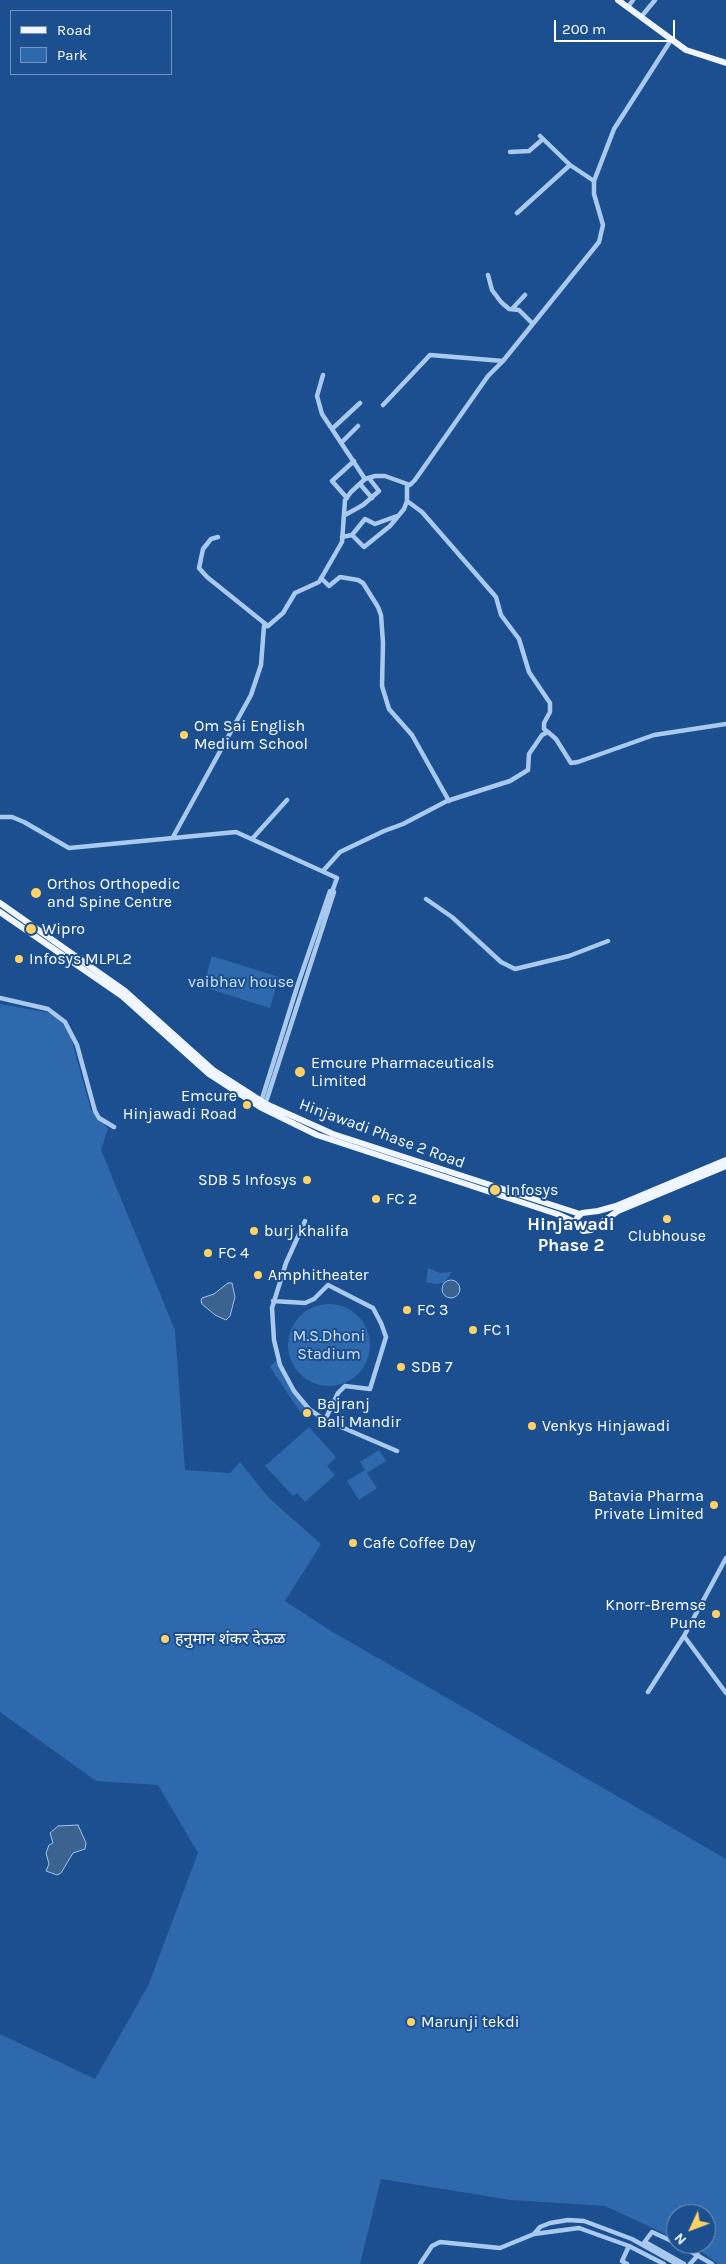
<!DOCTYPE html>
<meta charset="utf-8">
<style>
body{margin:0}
#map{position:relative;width:726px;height:2264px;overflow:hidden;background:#1b4f8f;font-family:Karla,sans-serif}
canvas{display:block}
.legend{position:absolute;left:10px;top:10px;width:162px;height:65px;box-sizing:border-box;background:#1b4f8f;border:1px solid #7695bc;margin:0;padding:6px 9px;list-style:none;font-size:15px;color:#fff}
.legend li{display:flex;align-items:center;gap:10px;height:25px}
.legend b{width:25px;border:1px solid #7695bc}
.north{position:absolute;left:666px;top:2204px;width:50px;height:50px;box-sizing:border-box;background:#1b4f8f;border:1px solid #7695bc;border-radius:50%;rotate:227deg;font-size:14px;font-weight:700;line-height:20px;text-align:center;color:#fff}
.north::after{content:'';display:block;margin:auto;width:18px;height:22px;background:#ffd166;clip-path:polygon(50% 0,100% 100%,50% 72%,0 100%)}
.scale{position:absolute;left:554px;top:20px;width:121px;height:22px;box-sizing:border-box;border:2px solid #fff;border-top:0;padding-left:6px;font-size:15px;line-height:18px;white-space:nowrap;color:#fff;-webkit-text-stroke:4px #1b4f8f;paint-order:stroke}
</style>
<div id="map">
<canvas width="726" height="2264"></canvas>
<ul class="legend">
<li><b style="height:6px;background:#f0f6ff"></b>Road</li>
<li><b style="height:14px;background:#2e69ad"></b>Park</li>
</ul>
<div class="north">N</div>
<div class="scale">200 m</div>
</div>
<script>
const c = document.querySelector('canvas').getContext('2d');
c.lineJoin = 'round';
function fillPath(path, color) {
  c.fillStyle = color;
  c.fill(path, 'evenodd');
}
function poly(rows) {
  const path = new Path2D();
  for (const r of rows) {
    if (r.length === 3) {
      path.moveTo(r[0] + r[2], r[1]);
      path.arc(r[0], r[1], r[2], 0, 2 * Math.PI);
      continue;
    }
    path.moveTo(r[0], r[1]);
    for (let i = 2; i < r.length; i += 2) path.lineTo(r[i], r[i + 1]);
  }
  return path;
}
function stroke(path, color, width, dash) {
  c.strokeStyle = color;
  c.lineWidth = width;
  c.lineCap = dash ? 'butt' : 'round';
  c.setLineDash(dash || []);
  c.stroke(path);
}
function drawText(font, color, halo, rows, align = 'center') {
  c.font = font + ' Karla,"Noto Sans Devanagari",sans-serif';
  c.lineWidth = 4;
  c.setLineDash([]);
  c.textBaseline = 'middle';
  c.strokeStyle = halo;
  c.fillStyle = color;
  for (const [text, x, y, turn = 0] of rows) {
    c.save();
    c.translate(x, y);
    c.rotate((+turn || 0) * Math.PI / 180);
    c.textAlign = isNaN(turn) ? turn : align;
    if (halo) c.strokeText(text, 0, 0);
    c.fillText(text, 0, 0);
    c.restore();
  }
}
const green = poly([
 [212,956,279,977,270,1008,203,987],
 [0,1004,50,1013,61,1021,70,1034,91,1110,108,1128,101,1150,175,1330,185,1470,230,1473,240,1462,269,1498,321,1544,285,1601,331,1631,726,1859,726,2264,718,2264,701,2251,686,2244,706,2244,706,2214,676,2214,676,2239,605,2206,511,2200,381,2179,360,2264,0,2264,0,2034,95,2079,148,1986,198,1853,158,1785,96,1781,0,1712],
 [428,1268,440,1273,452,1272,444,1283,434,1284,426,1282],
 [329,1345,41],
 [278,1358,293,1389,313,1412,305,1419,270,1367],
 [309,1427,336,1457,327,1466,335,1475,305,1502,297,1493,293,1496,265,1466],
 [379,1450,386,1461,367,1473,377,1488,359,1500,347,1481,365,1470,360,1462]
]);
const water = poly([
 [451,1289,9],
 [228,1283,232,1283,235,1297,230,1316,226,1320,215,1315,202,1304,201,1301,202,1298,214,1294,228,1283],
 [78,1825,86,1843,85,1849,73,1853,61,1873,57,1875,46,1871,49,1864,46,1853,49,1845,53,1843,50,1833,58,1826,78,1825]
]);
const minor = poly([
 [628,7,633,0],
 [641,17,655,0],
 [540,136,570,165,594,181],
 [510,152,529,151,543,139],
 [517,213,570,165],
 [488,275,492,290,501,302,509,309,519,310,532,323],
 [512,309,525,295],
 [323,375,317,396,322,414,365,479],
 [383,405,430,355,503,361],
 [332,429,360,403],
 [342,442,358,426],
 [360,484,372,498],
 [407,484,407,501,422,512,496,597,501,615,519,639,529,672,550,703,550,712,544,723,544,729,548,732],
 [347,498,332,481,354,461],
 [345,515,363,505,379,491,369,478],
 [352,535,365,519,375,524,397,516],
 [218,537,211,539,203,549,199,568,207,577,268,626],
 [342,537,352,535,364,547,390,526,404,509,407,501],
 [321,578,329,586,340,577,358,580,363,583,378,607,381,615,383,643,382,686,389,709,412,735,449,801],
 [0,817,12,817,24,822,69,848,236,832,337,878,332,892],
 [173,837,251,695,261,665,264,626,268,626,283,613,295,593,319,582,342,542,345,500,351,492,365,479,375,476,385,476,410,485,415,480,488,376,503,361,599,242,603,225,594,194,594,181,614,129,671,40],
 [252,839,287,800],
 [323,871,340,852,384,831,403,824,447,801,510,781,528,770,529,754,542,735,548,732,556,739,571,763,578,762,654,735,726,724],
 [426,899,452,917,501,962,515,969,569,956,608,941],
 [0,998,48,1009,65,1022,77,1045,95,1111,99,1118,114,1127],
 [261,1102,298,984,330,891,334,892,265,1105],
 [305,1221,286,1263,272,1308,274,1340,280,1365,294,1391,309,1409,325,1420,397,1451],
 [273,1301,305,1303,314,1299,328,1285,373,1308,381,1323,386,1337,370,1389,345,1386,338,1393,325,1420],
 [684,1636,726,1693],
 [648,1692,684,1636,726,1558],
 [534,2234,540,2227,550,2223,568,2220,584,2221,632,2239,677,2264],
 [645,2242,684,2264],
 [643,2244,652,2232,676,2243],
 [678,2244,712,2264],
 [420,2264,432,2246,440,2242,500,2248,534,2234,579,2228,629,2246,664,2264],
 [627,2264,622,2261,629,2246],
 [690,2264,698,2255]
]);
const primary = poly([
 [618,0,686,50,726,63],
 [0,903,125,991,213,1070,266,1104,333,1134,580,1214],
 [0,912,122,996,209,1074,260,1107,317,1135,557,1214,577,1223],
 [726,1160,616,1206,598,1211,582,1213,577,1218,578,1226,583,1231,591,1230,618,1211,726,1166]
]);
const markers = [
 [184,735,5,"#ffd166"],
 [36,893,6,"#ffd166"],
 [31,929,6,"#ffd166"],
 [19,959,5,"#ffd166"],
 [300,1072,6,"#ffd166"],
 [247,1105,5,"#ffd166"],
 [307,1180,5,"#ffd166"],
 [495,1190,6,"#ffd166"],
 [376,1199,5,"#ffd166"],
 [667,1219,5,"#ffd166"],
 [254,1231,5,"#ffd166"],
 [208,1253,5,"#ffd166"],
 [258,1275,5,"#ffd166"],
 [407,1310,5,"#ffd166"],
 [473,1330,5,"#ffd166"],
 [401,1367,5,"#ffd166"],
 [307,1413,5,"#ffd166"],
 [532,1426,5,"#ffd166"],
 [714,1505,5,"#ffd166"],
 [353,1543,5,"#ffd166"],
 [716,1614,5,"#ffd166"],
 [165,1639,5,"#ffd166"],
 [411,2022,5,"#ffd166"]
];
const poiNames = [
 ["Om Sai English",194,726],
 ["Medium School",194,744],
 ["Orthos Orthopedic",47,884],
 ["and Spine Centre",47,902],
 ["Wipro",42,929],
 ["Infosys MLPL2",29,959],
 ["Emcure Pharmaceuticals",311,1063],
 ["Limited",311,1081],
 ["Emcure",237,1096,"right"],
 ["Hinjawadi Road",237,1114,"right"],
 ["SDB 5 Infosys",297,1180,"right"],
 ["Infosys",506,1190],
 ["FC 2",386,1199],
 ["burj khalifa",264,1231],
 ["Clubhouse",667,1236,"center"],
 ["FC 4",218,1253],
 ["Amphitheater",268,1275],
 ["FC 3",417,1310],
 ["FC 1",483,1330],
 ["SDB 7",411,1367],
 ["Bajranj",317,1404],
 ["Bali Mandir",317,1422],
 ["Venkys Hinjawadi",542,1426],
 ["Batavia Pharma",704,1496,"right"],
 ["Private Limited",704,1514,"right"],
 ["Cafe Coffee Day",363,1543],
 ["Knorr-Bremse",706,1605,"right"],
 ["Pune",706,1623,"right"],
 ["हनुमान शंकर देऊळ",175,1639],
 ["Marunji tekdi",421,2022]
];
const parkNames = [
 ["vaibhav house",241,982],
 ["M.S.Dhoni",329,1336],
 ["Stadium",329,1354]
];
const streetNames = [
 ["Hinjawadi Phase 2 Road",382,1134,20]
];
const neighbourhoodNames = [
 ["Hinjawadi",571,1225],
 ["Phase 2",571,1246]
];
fillPath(green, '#2e69ad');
fillPath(water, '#3c6290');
stroke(water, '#9cc4f0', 1);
stroke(minor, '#a9c9ee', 4.5);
stroke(primary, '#f0f6ff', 6);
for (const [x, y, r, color] of markers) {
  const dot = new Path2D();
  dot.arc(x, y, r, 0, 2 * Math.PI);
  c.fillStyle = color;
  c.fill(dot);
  stroke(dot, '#1b4f8f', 2);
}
drawText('16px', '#fff', '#1b4f8f', poiNames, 'left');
drawText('16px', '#cfe3fa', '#1b4f8f', parkNames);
drawText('16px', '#fff', '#1b4f8f', streetNames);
drawText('bold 18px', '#fff', '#1b4f8f', neighbourhoodNames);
</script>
